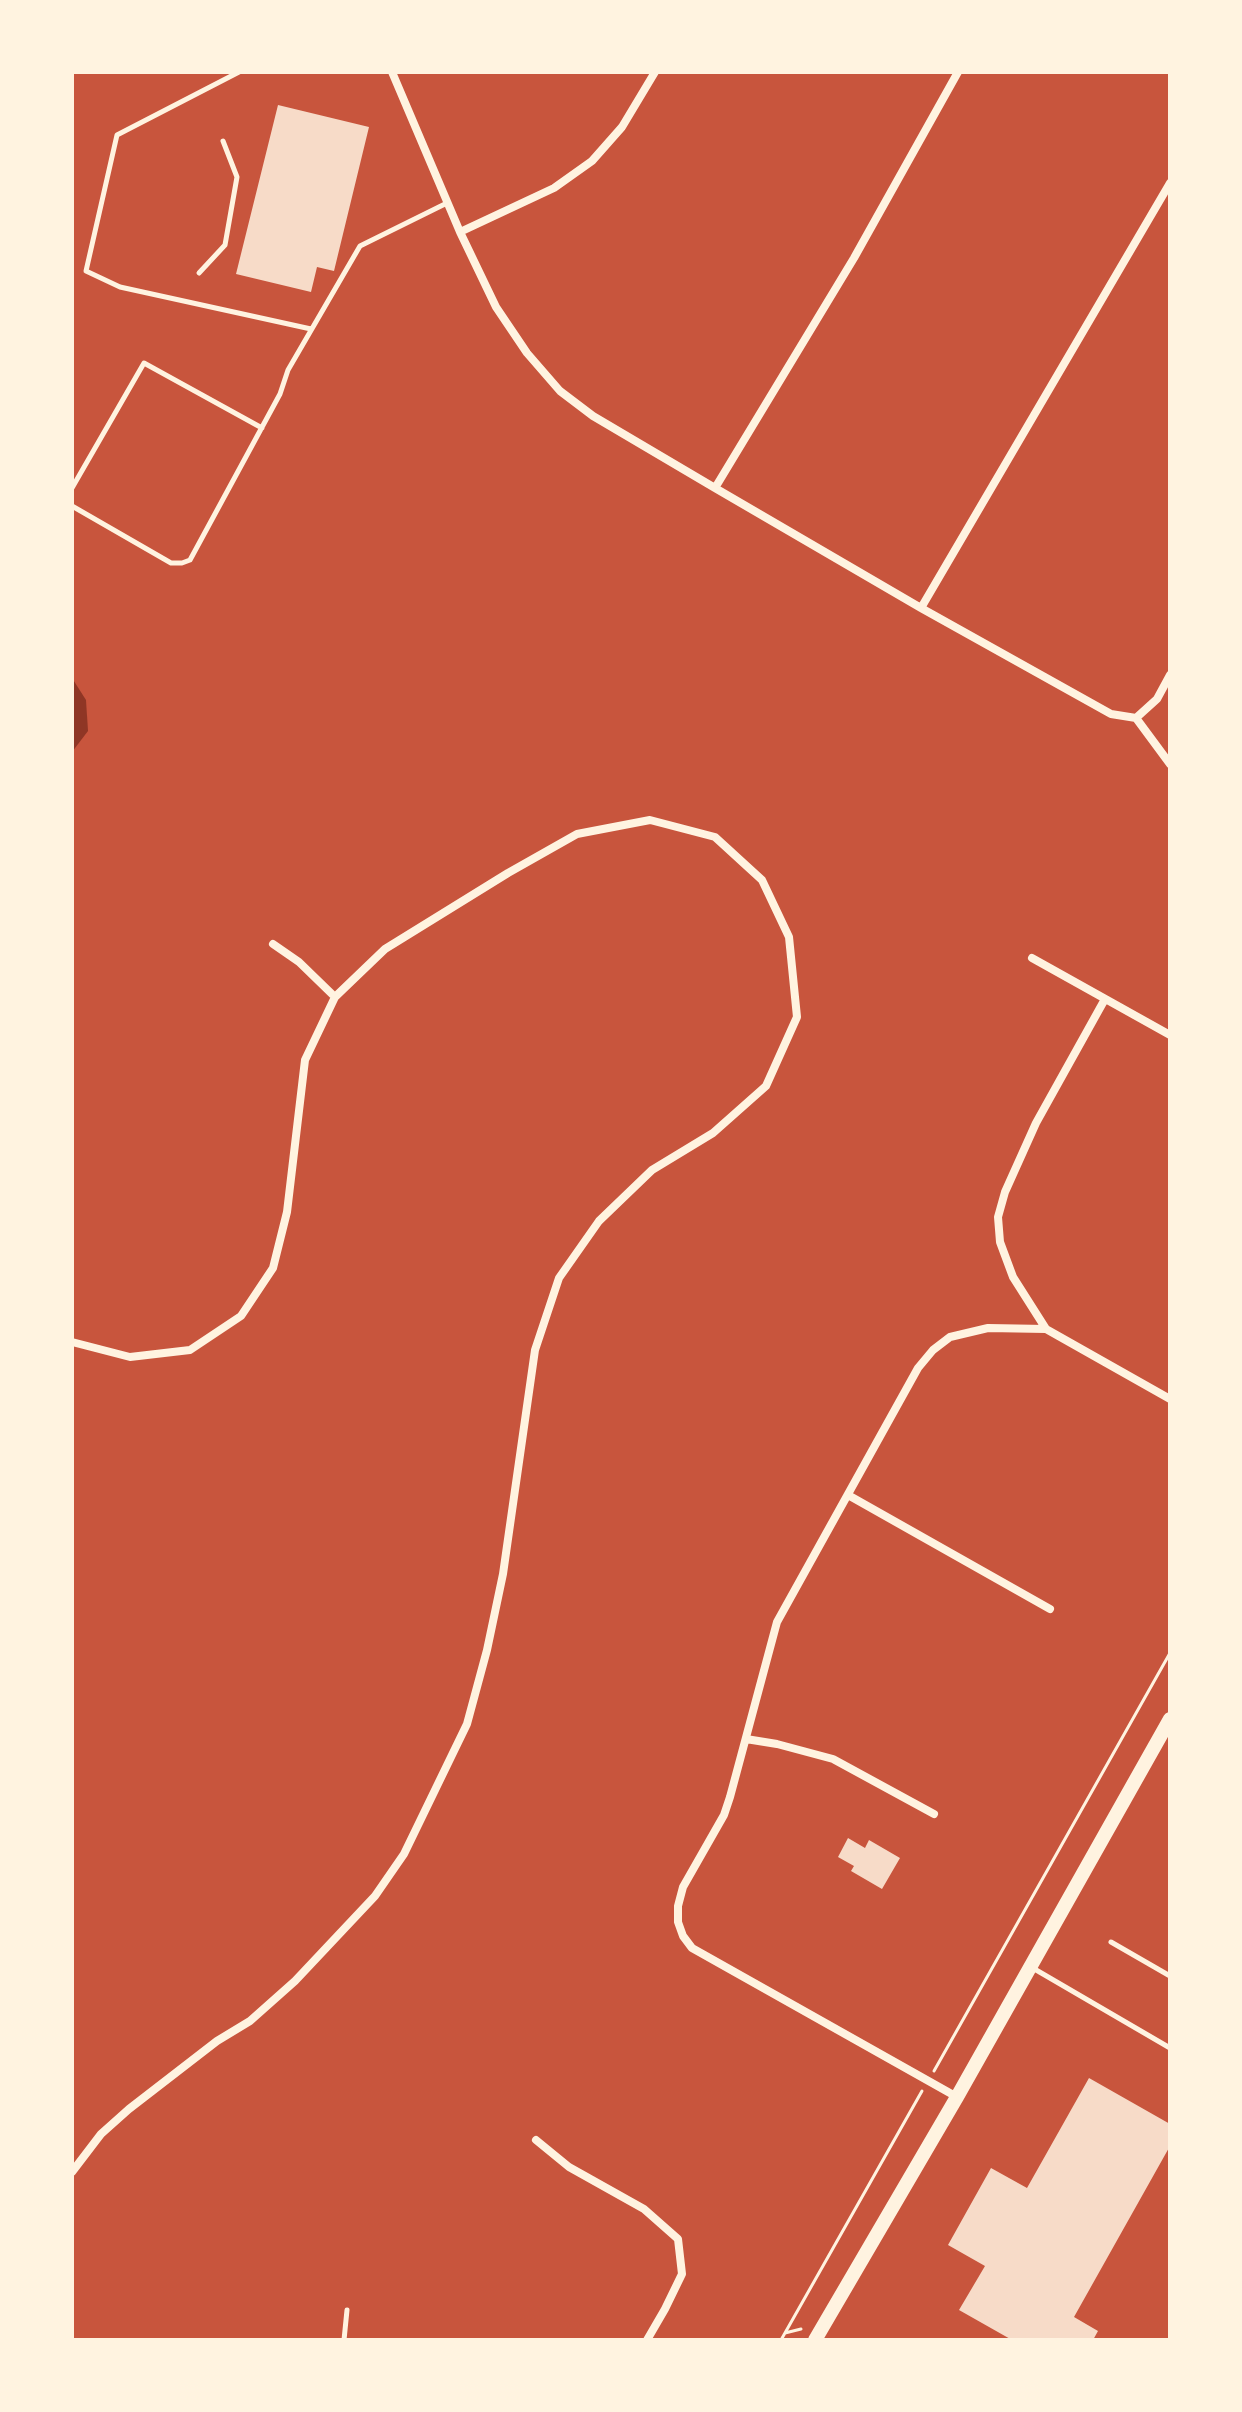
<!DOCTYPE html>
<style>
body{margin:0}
#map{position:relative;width:1242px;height:2412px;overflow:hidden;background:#c8553d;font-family:"Varela Round",sans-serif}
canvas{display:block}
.frame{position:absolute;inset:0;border:74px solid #fff3e0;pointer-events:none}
</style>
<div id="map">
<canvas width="1242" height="2412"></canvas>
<div class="frame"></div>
</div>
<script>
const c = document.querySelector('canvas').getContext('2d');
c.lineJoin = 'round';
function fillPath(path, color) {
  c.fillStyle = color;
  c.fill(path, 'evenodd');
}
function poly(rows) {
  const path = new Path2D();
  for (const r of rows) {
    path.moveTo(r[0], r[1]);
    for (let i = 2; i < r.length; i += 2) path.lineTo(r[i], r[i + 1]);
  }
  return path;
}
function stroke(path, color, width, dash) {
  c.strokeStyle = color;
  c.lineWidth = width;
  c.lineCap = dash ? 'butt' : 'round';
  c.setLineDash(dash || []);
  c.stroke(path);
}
const water = poly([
 [72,678,86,700,88,731,72,752]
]);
const building = poly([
 [278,105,369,127,334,271,317,267,311,292,236,274],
 [848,1838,865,1848,869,1840,900,1858,882,1889,851,1871,854,1866,838,1857],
 [1089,2078,1170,2124,1170,2146,1074,2317,1098,2331,1093,2340,1012,2340,959,2310,985,2266,948,2245,991,2168,1027,2188]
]);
const path = poly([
 [72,73,75,72],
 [934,2071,1170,1653],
 [785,2333,801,2329],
 [781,2340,922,2091]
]);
const service = poly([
 [239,72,117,135,86,271,120,287,311,329],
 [199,273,225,245,237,177,223,141],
 [72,488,144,363,262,428],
 [72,506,171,563,182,563,190,560,280,394,288,370,360,246,447,203],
 [1111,1942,1170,1976],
 [1031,1967,1170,2048],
 [344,2340,347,2310]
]);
const minor = poly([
 [392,72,460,232,496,307,527,353,560,391,593,416,715,488,921,608,1111,714,1136,718,1157,699,1170,675],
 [460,232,554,188,592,161,622,127,655,72],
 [715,488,854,258,958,72],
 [921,608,1170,183],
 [1136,718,1170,764],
 [273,944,299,962,335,997],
 [1032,958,1170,1035],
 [1046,1329,1013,1277,1000,1242,998,1217,1005,1192,1036,1123,1105,999],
 [72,1342,130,1357,190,1350,241,1316,273,1268,287,1212,305,1060,335,997,385,949,508,873,577,834,650,820,715,837,762,880,789,937,797,1017,766,1086,713,1133,652,1170,599,1221,559,1278,535,1350,503,1574,487,1650,467,1724,404,1854,375,1896,295,1981,250,2021,217,2041,129,2109,101,2134,72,2172],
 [848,1495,1050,1609],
 [746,1739,777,1744,833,1759,934,1814],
 [957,2097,692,1948,683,1936,678,1922,678,1906,683,1887,724,1815,730,1797,777,1622,918,1368,933,1350,950,1337,988,1328,1046,1329,1170,1399],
 [536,2140,569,2167,644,2209,678,2239,682,2274,665,2309,647,2340]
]);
const tertiary = poly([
 [815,2340,957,2097,1170,1719]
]);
fillPath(water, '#8f3625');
fillPath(building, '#f7dbc8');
stroke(path, '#fff3e0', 3);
stroke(service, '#fff3e0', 5);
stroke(minor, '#fff3e0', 8);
stroke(tertiary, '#fff3e0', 14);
</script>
